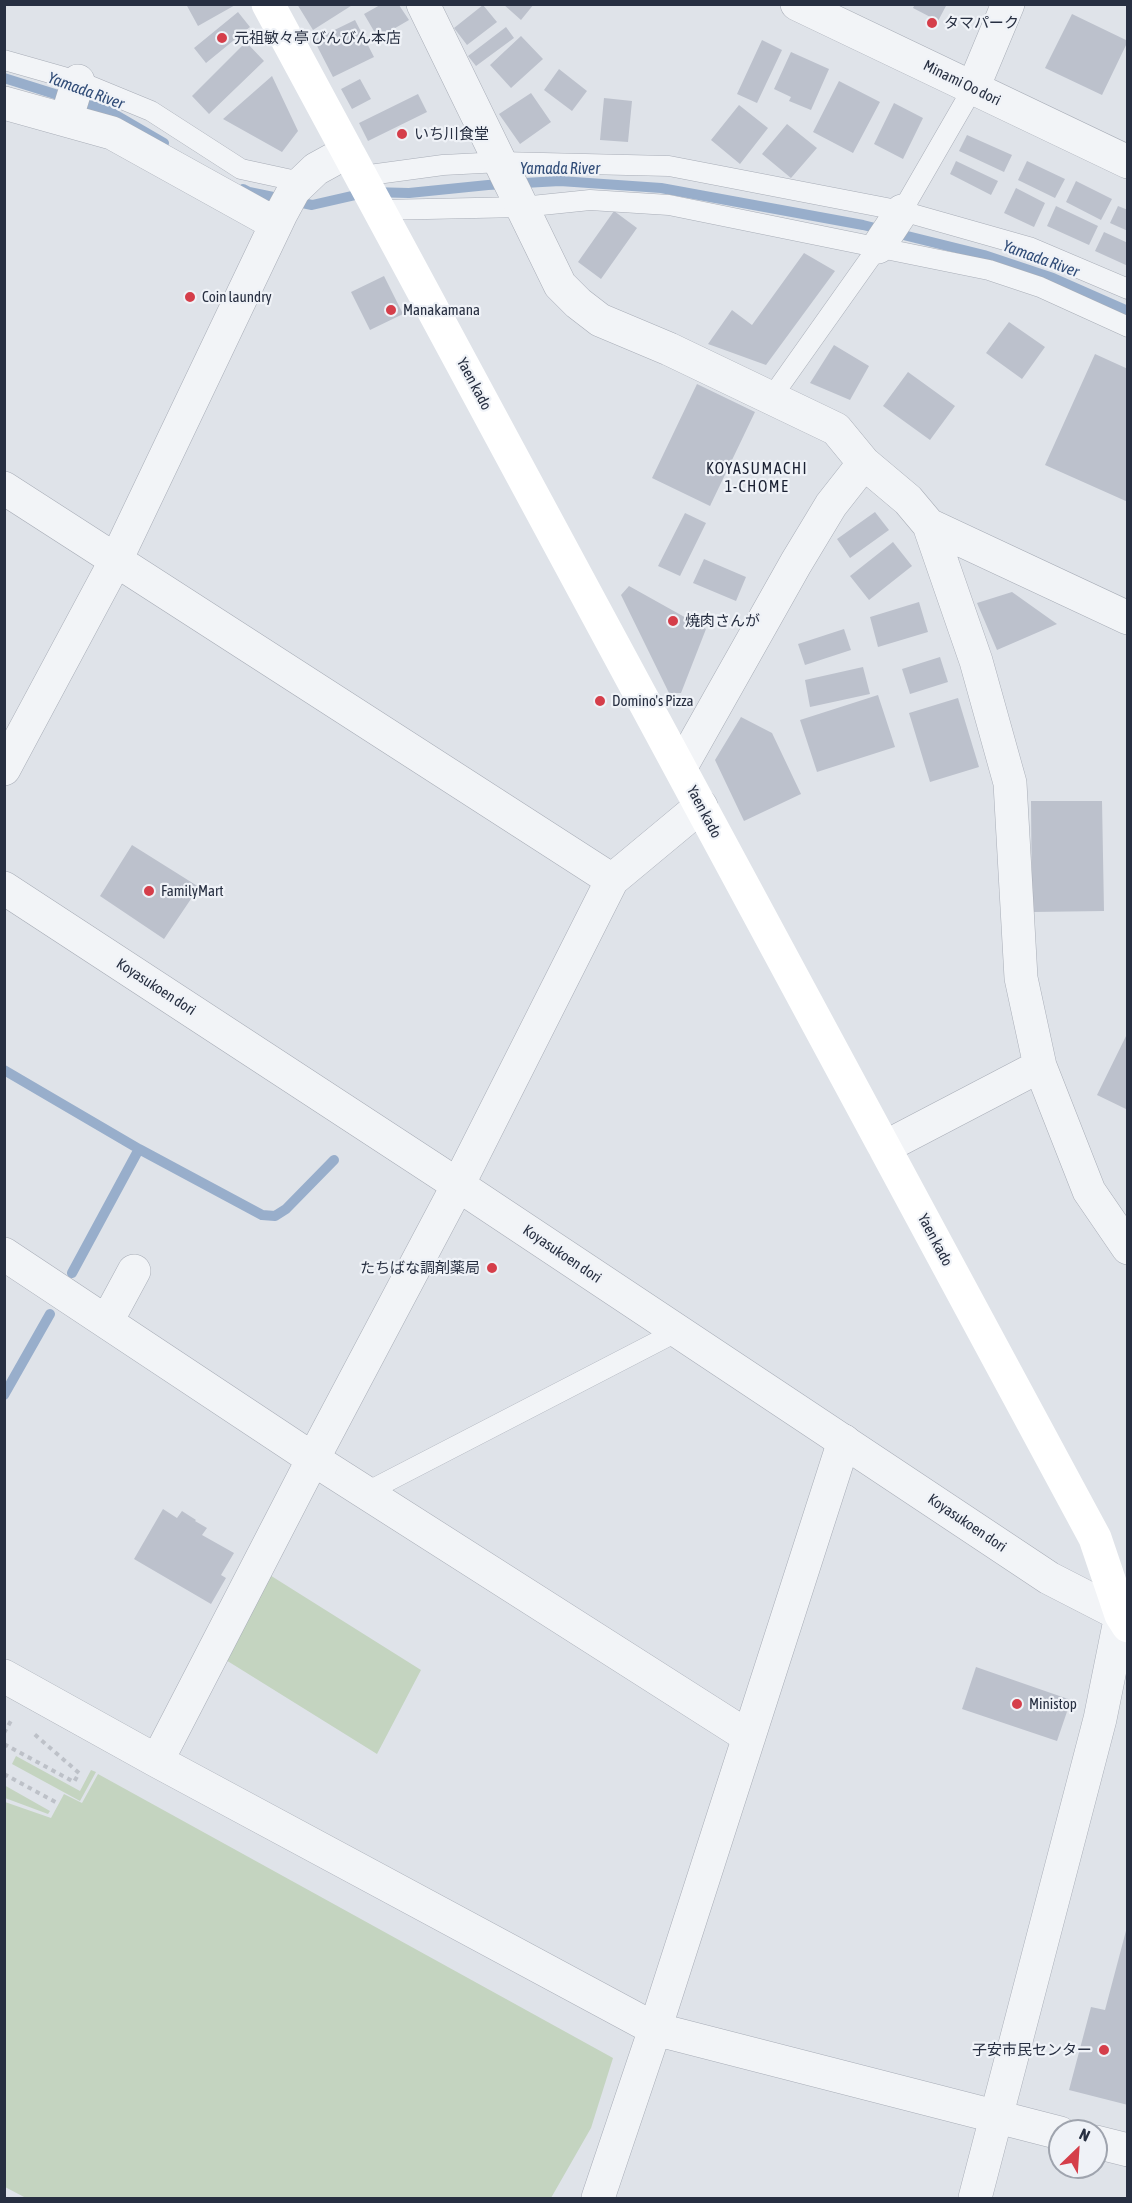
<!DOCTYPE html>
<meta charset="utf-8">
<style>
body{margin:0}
#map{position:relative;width:1132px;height:2203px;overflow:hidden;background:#dfe3e9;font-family:"Asap Condensed",sans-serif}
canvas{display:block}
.frame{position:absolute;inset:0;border:6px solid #272f41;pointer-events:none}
.north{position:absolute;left:1048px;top:2119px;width:60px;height:60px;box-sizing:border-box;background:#eff2f7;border:2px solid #9fa4ae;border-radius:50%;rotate:25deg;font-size:16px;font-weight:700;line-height:24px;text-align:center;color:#272f41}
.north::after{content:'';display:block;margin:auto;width:21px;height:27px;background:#d53e4a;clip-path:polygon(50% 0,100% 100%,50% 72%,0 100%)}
</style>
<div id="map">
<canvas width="1132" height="2203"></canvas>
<div class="frame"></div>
<div class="north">N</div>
</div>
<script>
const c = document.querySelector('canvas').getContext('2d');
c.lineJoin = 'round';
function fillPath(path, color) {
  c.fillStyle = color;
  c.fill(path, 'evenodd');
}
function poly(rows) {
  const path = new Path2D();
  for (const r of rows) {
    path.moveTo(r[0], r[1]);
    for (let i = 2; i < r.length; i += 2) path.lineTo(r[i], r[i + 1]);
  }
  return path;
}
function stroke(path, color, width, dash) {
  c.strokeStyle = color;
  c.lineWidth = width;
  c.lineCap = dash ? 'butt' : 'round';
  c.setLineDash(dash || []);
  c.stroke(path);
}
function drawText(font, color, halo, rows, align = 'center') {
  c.font = font + ' "Asap Condensed","Noto Sans JP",sans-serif';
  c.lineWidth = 4.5;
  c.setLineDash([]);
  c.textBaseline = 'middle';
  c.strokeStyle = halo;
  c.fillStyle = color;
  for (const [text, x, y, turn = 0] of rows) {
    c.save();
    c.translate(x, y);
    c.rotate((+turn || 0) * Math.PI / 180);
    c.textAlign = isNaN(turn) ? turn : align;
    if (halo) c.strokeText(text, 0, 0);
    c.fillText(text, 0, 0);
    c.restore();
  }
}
const green = poly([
 [257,1567,421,1670,377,1754,213,1652],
 [16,1756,80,1791,91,1770,96,1772,80,1801,12,1764],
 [98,1774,613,2058,591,2128,551,2198,26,2198,5,2187,5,1802,51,1818,64,1794,82,1803],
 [4,1785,50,1811,48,1814,5,1798]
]);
const stream = poly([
 [4,78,109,111,164,143],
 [243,189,249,192,312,205,369,192,409,193,488,185,560,181,661,188,863,225,984,255,1053,278,1128,311],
 [4,1070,139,1149,262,1215,275,1216,286,1209,334,1160],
 [72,1273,139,1149],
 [4,1395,50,1314]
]);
const building = poly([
 [186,4,237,4,198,26],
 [297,4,354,4,313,30],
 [503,4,534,4,521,20],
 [915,4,947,4,938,21,913,8],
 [380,5,399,5,409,20,378,38,364,14],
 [483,5,497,22,467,45,454,28],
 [238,12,250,27,206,63,194,48],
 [1072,14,1128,41,1102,95,1045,68],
 [355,20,374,57,333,77,314,40],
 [506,27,514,38,476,66,468,56],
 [521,36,543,59,511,88,490,65],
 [762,40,782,50,757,103,737,94],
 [246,42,264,61,209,114,192,96],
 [791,52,829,69,811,110,789,101,791,97,774,89],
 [559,69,587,91,572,111,544,90],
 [272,76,298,131,282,152,223,119],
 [360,79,371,99,352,109,341,89],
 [839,81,880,102,853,153,813,132],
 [531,93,551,122,520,144,499,114],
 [418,94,427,112,368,141,359,123],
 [604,98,632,101,628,142,600,140],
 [894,103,923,118,903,159,874,144],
 [739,105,768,128,740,164,711,140],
 [787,124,817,148,791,178,762,154],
 [967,135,1012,155,1004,172,959,151],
 [956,161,998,181,991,195,950,174],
 [1027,161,1065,179,1055,198,1018,180],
 [1076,181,1112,199,1101,220,1066,202],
 [1016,188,1045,203,1034,227,1004,213],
 [1056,206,1098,226,1089,245,1047,226],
 [1118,206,1128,210,1128,231,1110,223],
 [614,211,637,228,601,279,578,262],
 [1104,232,1128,243,1128,266,1095,251],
 [804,253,835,271,766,365,708,344,732,310,752,325],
 [384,276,403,314,370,330,351,292],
 [1009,322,1045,347,1022,379,986,353],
 [834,345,869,366,850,400,810,383],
 [1095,354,1128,369,1128,502,1045,465],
 [908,372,955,406,930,440,883,406],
 [697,384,755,412,710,506,652,478],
 [875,512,889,530,850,558,837,539],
 [685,513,706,523,680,576,658,566],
 [893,542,912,566,869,600,850,576],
 [704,559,746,577,736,601,693,583],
 [629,586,706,629,681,693,669,693,621,595],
 [1012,592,1057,624,997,650,977,603],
 [919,602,928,632,878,647,870,617],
 [844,629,851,650,805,665,798,644],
 [940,657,948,682,910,694,902,669],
 [863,667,870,694,810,707,805,680],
 [878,695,895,747,817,772,800,720],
 [958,698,979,767,930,782,909,713],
 [741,717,772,733,801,794,744,821,715,760],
 [1031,801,1102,801,1104,911,1032,912],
 [132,845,199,887,164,939,100,896],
 [1128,1032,1128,1110,1097,1095],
 [163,1509,177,1518,182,1511,196,1520,195,1521,207,1528,202,1535,234,1553,221,1575,226,1578,211,1604,134,1559],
 [976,1667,1071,1700,1057,1741,962,1709],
 [1127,1927,1128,1927,1128,2105,1069,2090,1091,2007,1105,2010]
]);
const path = poly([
 [4,1733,12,1719],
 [4,1744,74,1782,79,1773,33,1733],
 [4,1774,59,1804]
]);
const service = poly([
 [4,60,78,81,151,111,241,169,301,182],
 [362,176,443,165,501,162,669,166,902,211,1029,247,1128,289],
 [380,210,522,207,590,200,669,205,989,270,1040,287,1128,327],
 [902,211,973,88],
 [771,398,878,247],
 [365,1493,678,1331]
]);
const minor = poly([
 [423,4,560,285,578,303,600,320,669,349,836,429,864,463,908,500,929,525,1128,618],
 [973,88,1008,4],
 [4,103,112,133,276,224],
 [66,120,78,81],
 [878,247,902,211],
 [4,488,612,880],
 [929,525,976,661,1010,783,1021,978,1040,1066,1089,1191,1128,1248],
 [681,767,796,563,831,505,864,463],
 [4,769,116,560,281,214,294,190,316,169,347,152],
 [885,1147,1040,1066],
 [4,1254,313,1459,749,1737],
 [107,1321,134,1271],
 [4,1676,157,1761,655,2029,1060,2133],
 [157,1761,313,1459,458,1185,612,880,701,806],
 [1096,2142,1128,2150],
 [598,2198,655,2029,844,1441]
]);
const tertiary = poly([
 [797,4,1128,162],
 [4,888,458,1185,1049,1578,1121,1615],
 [975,2198,1100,1719,1121,1615,1127,1595]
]);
const secondary = poly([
 [268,4,1095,1538,1121,1615,1128,1626]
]);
const markers = [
 [932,23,6,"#d53e4a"],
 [222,38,6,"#d53e4a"],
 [402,134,6,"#d53e4a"],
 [190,297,6,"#d53e4a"],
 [391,310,6,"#d53e4a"],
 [673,621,6,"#d53e4a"],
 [600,701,6,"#d53e4a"],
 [149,891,6,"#d53e4a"],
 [492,1268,6,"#d53e4a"],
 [1017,1704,6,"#d53e4a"],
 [1104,2050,6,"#d53e4a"]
];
const poiNames = [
 ["タマパーク",944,23],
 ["元祖敏々亭 びんびん本店",234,38],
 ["いち川食堂",414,134],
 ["Coin laundry",202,297],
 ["Manakamana",403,310],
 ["焼肉さんが",685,621],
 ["Domino's Pizza",612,701],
 ["FamilyMart",161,891],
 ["たちばな調剤薬局",480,1268,"right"],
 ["Ministop",1029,1704],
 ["子安市民センター",1092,2050,"right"]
];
const streetNames = [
 ["Minami Oo dori",962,83,26],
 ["Yaen kado",474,384,62],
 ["Yaen kado",704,812,62],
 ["Koyasukoen dori",156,987,33],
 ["Yaen kado",935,1240,62],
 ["Koyasukoen dori",562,1254,34],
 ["Koyasukoen dori",967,1523,34]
];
const waterNames = [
 ["Yamada River",86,91,20],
 ["Yamada River",560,169],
 ["Yamada River",1041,259,20]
];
const neighbourhoodNames = [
 ["KOYASUMACHI",757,469],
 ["1-CHOME",757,487]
];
fillPath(green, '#c4d4c0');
stroke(stream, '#98aecb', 10);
fillPath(building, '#bcc1cc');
stroke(service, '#a8adb7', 21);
stroke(minor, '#a8adb7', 34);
stroke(tertiary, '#a8adb7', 34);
stroke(path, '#bdc1c8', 4, [4.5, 4.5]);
stroke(service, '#f2f4f7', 20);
stroke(minor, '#f2f4f7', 33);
stroke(tertiary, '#f2f4f7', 33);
stroke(secondary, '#fff', 33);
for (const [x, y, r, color] of markers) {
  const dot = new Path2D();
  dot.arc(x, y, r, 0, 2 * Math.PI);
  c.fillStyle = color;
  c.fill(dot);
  stroke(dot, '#eff2f7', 2);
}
drawText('15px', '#272f41', '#eff2f7', poiNames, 'left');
drawText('15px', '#272f41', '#eff2f7', streetNames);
drawText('italic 16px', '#2f4b77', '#eff2f7', waterNames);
c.letterSpacing = '1.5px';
drawText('16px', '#1a2032', '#eff2f7', neighbourhoodNames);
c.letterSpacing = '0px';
</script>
